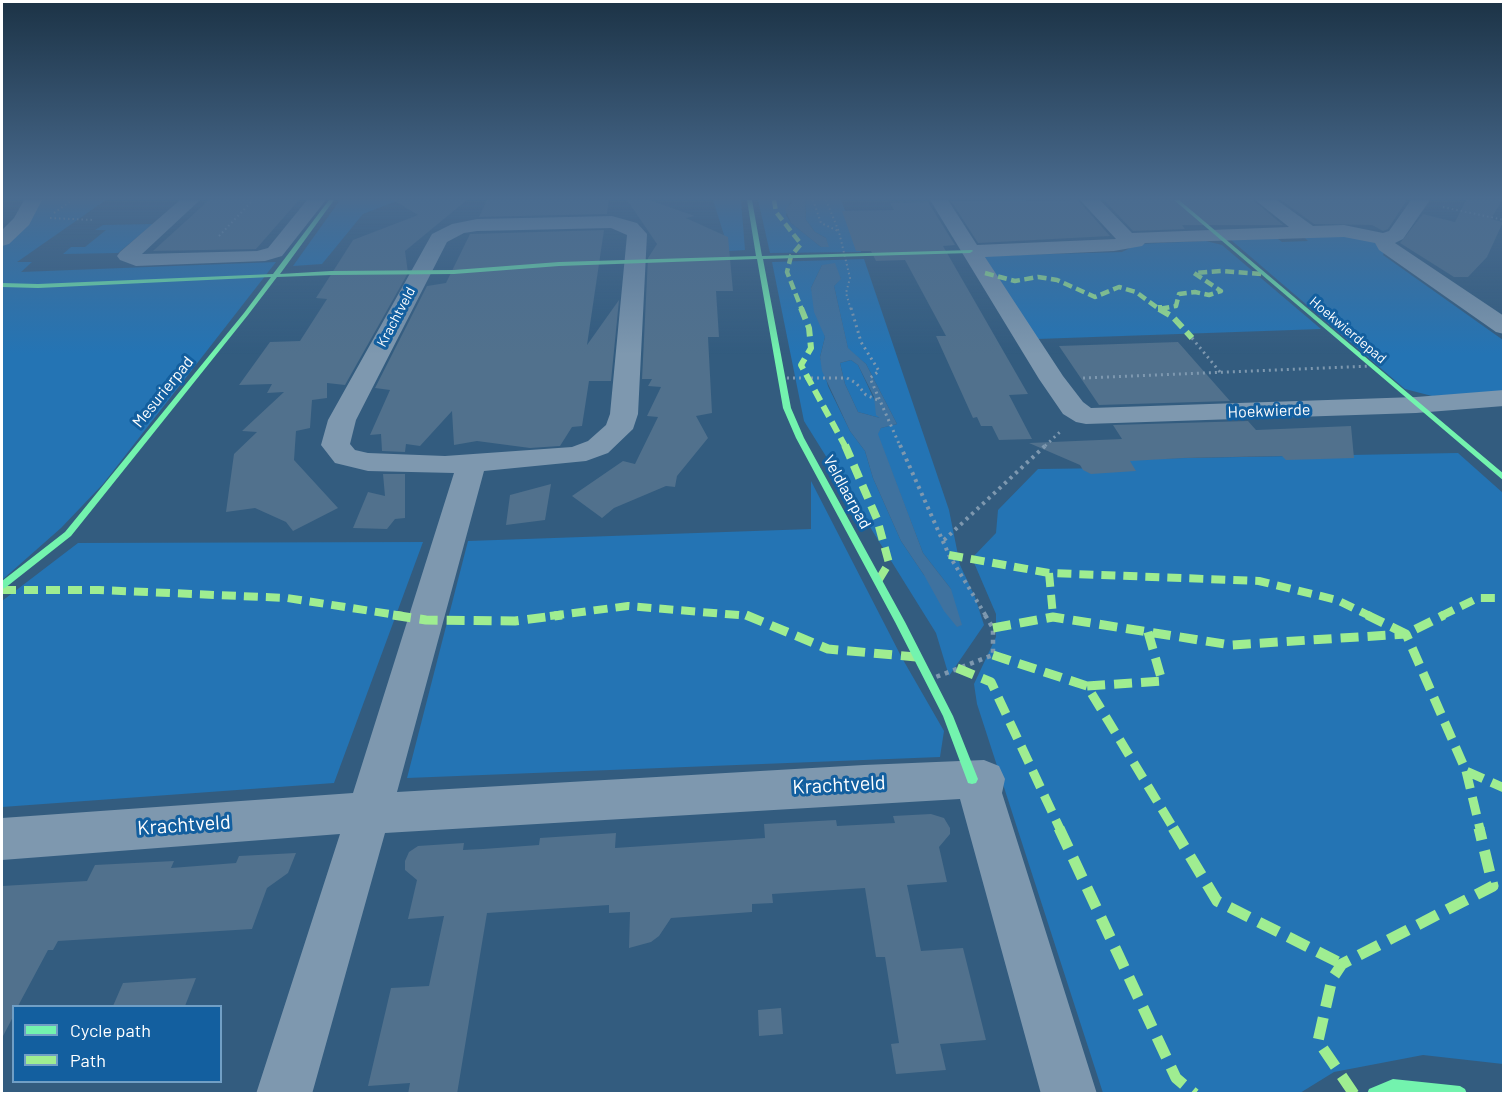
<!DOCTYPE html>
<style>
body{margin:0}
#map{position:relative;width:1505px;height:1095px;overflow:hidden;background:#335c7f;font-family:Barlow,sans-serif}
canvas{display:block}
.frame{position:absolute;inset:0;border:3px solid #fff;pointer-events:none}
.legend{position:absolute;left:12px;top:1005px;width:210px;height:78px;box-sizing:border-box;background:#135f9f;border:2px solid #719fc5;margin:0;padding:8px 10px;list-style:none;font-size:18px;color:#fff}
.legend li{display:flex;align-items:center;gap:12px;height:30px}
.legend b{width:30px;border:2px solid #719fc5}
</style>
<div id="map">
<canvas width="1505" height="1095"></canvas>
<div class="frame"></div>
<ul class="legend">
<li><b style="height:8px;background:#73f3ae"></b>Cycle path</li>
<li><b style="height:8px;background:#9fed91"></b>Path</li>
</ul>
</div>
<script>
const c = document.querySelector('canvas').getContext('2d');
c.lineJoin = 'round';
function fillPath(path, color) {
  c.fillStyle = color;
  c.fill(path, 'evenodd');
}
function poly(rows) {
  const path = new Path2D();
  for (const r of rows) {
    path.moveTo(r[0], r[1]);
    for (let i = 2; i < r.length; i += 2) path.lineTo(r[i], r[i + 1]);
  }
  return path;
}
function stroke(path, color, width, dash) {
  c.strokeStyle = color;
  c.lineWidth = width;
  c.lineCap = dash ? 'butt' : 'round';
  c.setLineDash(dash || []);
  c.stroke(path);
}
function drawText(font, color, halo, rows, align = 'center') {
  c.font = font + ' Barlow,sans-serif';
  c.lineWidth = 6;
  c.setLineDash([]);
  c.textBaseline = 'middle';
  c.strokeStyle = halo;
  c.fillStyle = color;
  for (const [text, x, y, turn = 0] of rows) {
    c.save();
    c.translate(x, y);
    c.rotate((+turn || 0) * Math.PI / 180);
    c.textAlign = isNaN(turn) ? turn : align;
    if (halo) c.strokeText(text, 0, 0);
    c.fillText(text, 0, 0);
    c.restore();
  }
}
const green = poly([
 [41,200,106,200,17,262,32,262,21,272,276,262,103,484,61,528,2,580,2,244,25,226],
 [340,200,410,200,394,202,363,214,322,264,293,266],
 [713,200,741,200,745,250,729,251],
 [758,200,791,200,786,215,791,223,821,247,828,247,826,238,815,232,806,220,805,200,841,200,861,252,770,253],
 [153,224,118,253,63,254,71,247,85,247,106,230,95,230,103,225],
 [1345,234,1372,241,1385,250,1383,255,1503,340,1503,392,1432,396,1405,389,1231,240,1274,236,1282,242,1308,241,1302,235],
 [1206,241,1222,245,1321,329,1037,339,984,256,1122,252,1138,244],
 [864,259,949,510,960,565,975,597,984,625,949,676,936,633,804,421,772,262],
 [822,265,841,278,834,286,848,349,866,364,897,424,881,428,877,434,923,553,951,589,924,575,901,541,873,478,865,451,850,431,828,386,820,357,825,337,811,288],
 [851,360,858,365,882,416,880,418,858,412,845,384,840,363],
 [1458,453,1503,493,1503,1064,1423,1055,1334,1072,1300,1093,1103,1093,977,704,974,684,996,637,996,614,972,558,996,533,998,510,1038,469,1116,468,1133,459],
 [811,481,902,658,944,731,940,757,407,778,468,541,811,529],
 [423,542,334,783,2,807,2,601,78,543]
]);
const water = poly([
 [791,200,805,200,806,220,815,232,826,238,829,247,821,247,791,223,785,209,792,203],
 [835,263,841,279,834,286,848,348,866,364,897,424,881,428,878,434,923,553,951,589,962,625,957,627,944,611,924,575,901,541,873,478,865,451,850,431,822,371,820,357,825,337,814,312,811,288,822,265],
 [851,360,858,365,874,397,876,415,880,418,858,412,845,384,840,363]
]);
const building = poly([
 [209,200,299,200,256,249,153,251],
 [393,200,467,200,405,251,408,273,345,385,327,383,327,398,312,400,310,428,296,431,294,460,338,508,293,531,286,522,255,508,226,512,234,454,257,432,242,431,284,392,267,393,272,384,239,385,270,342,300,341,327,299,316,298,353,240,418,215],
 [487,200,609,200,607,214,479,217],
 [627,200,649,200,695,216,686,218,728,237,733,291,716,291,719,337,708,337,712,413,696,416,708,438,677,476,675,487,666,486,614,508,602,518,572,496,623,461,635,464,658,417,647,416,661,387,648,386,652,379,642,379,648,258,657,244],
 [1078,200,1110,236,978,243,951,201],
 [1104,200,1253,200,1283,225,1182,225,1185,229,1133,231],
 [1281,200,1407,200,1388,229,1383,231,1372,225,1314,224],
 [1466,200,1502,200,1491,219,1503,222,1487,257,1468,277,1454,277,1400,243,1423,214,1455,222],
 [928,202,955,245,943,246,1028,394,1009,395,1032,439,999,440,992,426,981,426,977,417,973,418,936,336,946,336,905,260,876,261,871,251,856,251,842,211,894,210,890,203],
 [604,230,587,345,619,300,611,381,589,381,582,426,572,427,560,446,530,448,477,441,454,445,452,411,420,446,406,444,405,452,382,451,381,434,370,435,390,390,375,388,427,286,446,283,470,234],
 [1178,342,1230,401,1099,405,1059,346],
 [1248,421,1256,430,1351,426,1354,458,1286,460,1282,456,1183,458,1130,461,1136,471,1091,474,1083,470,1080,465,1029,443,1122,439,1113,425],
 [383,474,405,474,405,518,395,519,387,529,353,528,368,492,385,496],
 [551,484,545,520,506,525,510,495],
 [931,814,944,818,950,828,950,834,939,847,947,882,907,885,921,951,963,948,986,1040,940,1044,946,1070,896,1074,891,1044,899,1043,885,957,876,957,865,888,772,894,773,903,752,904,752,912,671,918,659,936,651,942,629,948,630,912,609,913,609,905,487,913,457,1094,408,1094,410,1083,368,1086,391,988,429,986,444,916,408,919,417,880,405,870,405,861,409,852,418,846,464,843,463,850,483,849,539,845,540,838,616,833,615,848,765,838,764,824,836,820,837,826,895,823,893,816],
 [296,853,288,873,267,888,252,929,58,941,53,950,48,950,18,1006,14,1006,14,1015,2,1038,2,886,87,881,95,865,174,861,171,868,236,863,239,856],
 [196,978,185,1006,113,1006,123,983],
 [781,1008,783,1034,759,1036,758,1010]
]);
const pathFar3 = poly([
 [813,200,821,223,838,231],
 [826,200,839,232,850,278,846,293,851,310],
 [1443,207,1504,220],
 [54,213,72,200],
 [50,218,94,220],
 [219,236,253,200]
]);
const pathFar2 = poly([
 [851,308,861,342,879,371,870,378,900,446],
 [1192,338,1220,372],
 [781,378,847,378,856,383,866,395,880,401],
 [1083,378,1370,366],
 [1045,446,1062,430]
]);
const pathFar1 = poly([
 [900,445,949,555,986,616],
 [944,540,1046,445]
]);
const path = poly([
 [928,680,993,655,993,628,985,615]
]);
const street = poly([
 [180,200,200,200,142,254,257,251,268,248,307,200,326,200,282,256,265,261,136,266,120,260,117,256,120,252,180,200],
 [930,200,948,200,977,245,1116,239,1080,200,1100,200,1132,233,1289,227,1255,200,1277,200,1313,226,1344,225,1383,233,1389,231,1411,200,1430,200,1403,239,1395,243,1504,316,1504,334,1496,332,1379,250,1375,243,1344,237,1145,243,1142,246,1114,251,985,257,1063,376,1083,402,1091,408,1416,397,1504,390,1504,406,1416,413,1086,424,1076,422,1063,414,1039,379,930,200],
 [612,216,637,223,647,234,638,414,633,429,608,453,586,461,484,471,397,792,864,765,984,760,999,766,1005,779,1002,793,1097,1094,1041,1094,960,799,385,833,312,1094,256,1094,340,834,2,860,2,818,353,793,454,473,368,471,335,463,321,445,328,420,432,234,452,224,477,219,612,216],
 [611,228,627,235,610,414,606,425,588,441,572,447,445,456,368,453,355,450,350,444,356,420,447,242,464,233,477,231,611,228]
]);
const secondary = poly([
 [24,200,42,200,29,225,9,244,2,246,2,230,14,218,24,200]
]);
const quietFar4 = poly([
 [774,200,776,212,801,244,791,256,787,272,802,310],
 [985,273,1015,281,1038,277,1057,280,1095,297,1119,287,1136,292,1159,309,1176,306,1179,294,1195,292,1209,295,1221,291,1194,273,1221,271,1262,274]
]);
const quietFar3 = poly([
 [801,308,809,328,811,348,801,365,845,446],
 [1158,308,1162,308],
 [1159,309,1173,317,1192,338]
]);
const quietFar2 = poly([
 [845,445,877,519,889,563,878,581],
 [949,555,1049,573,1259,581,1337,600,1370,616],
 [1049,573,1053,616],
 [2,590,99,590,287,598,403,616],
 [550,616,628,606,750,616],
 [1441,616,1478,598,1504,598]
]);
const quietFar1 = poly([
 [393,615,426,620,515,621,562,615],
 [746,615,828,649,916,657],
 [1367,615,1406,634,1444,615],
 [993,628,1053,617,1231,645,1406,634,1466,771,1504,788],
 [1148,632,1162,681,1087,686,1174,829],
 [993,655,1087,686],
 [957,668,991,682,1060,829],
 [1466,771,1480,829]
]);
const quiet = poly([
 [1059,828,1176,1078,1195,1094],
 [1173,828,1217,901,1342,964],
 [1354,1094,1318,1041,1332,979,1342,964,1493,886,1479,828]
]);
const cycleway = poly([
 [329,200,334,200,280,274,331,271,454,270,559,262,756,256,747,200,752,200,762,256,972,250,973,251,970,253,763,259,791,408,804,438,905,622,953,716,978,779,976,783,972,784,968,783,943,716,895,622,796,438,783,408,757,259,559,266,454,274,331,275,277,277,248,315,71,536,5,588,2,589,2,581,65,532,244,313,271,277,38,288,2,287,2,283,38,284,273,274,329,200],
 [1174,200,1179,200,1504,474,1504,481,1174,200],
 [1393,1079,1460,1086,1465,1089,1467,1094,1367,1094,1369,1089,1393,1079]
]);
const farStreetnames = [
 ["Krachtveld",396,317,-62],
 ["Hoekwierdepad",1348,330,40]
];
const streetNames = [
 ["Mesurierpad",163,392,-51],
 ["Hoekwierde",1269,411,-2],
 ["Veldlaarpad",847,492,61]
];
const nearStreetnames = [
 ["Krachtveld",839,785,-3],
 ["Krachtveld",184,825,-4]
];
fillPath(green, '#2474b4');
fillPath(water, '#3f729f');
fillPath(building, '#51718d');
stroke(pathFar3, '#7e98af', 2, [1.5, 3]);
stroke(pathFar2, '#7e98af', 3, [2, 4]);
stroke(pathFar1, '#7e98af', 4, [3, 4.5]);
stroke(path, '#7e98af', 4.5, [4, 5]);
fillPath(street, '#7e98af');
fillPath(secondary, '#859fb5');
stroke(quietFar4, '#9fed91', 4.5, [9, 4.5]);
stroke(quietFar3, '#9fed91', 6, [12, 6]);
stroke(quietFar2, '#9fed91', 8, [14, 8]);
stroke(quietFar1, '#9fed91', 9, [18, 9]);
stroke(quiet, '#9fed91', 11, [22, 11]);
fillPath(cycleway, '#73f3ae');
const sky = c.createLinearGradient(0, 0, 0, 354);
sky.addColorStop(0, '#1c3346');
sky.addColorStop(0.56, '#4a6c90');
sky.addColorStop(1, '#4a6c9000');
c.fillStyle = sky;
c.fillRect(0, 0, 1505, 354);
drawText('14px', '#fff', '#135f9f', farStreetnames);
drawText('16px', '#fff', '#135f9f', streetNames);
drawText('20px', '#fff', '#135f9f', nearStreetnames);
</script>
